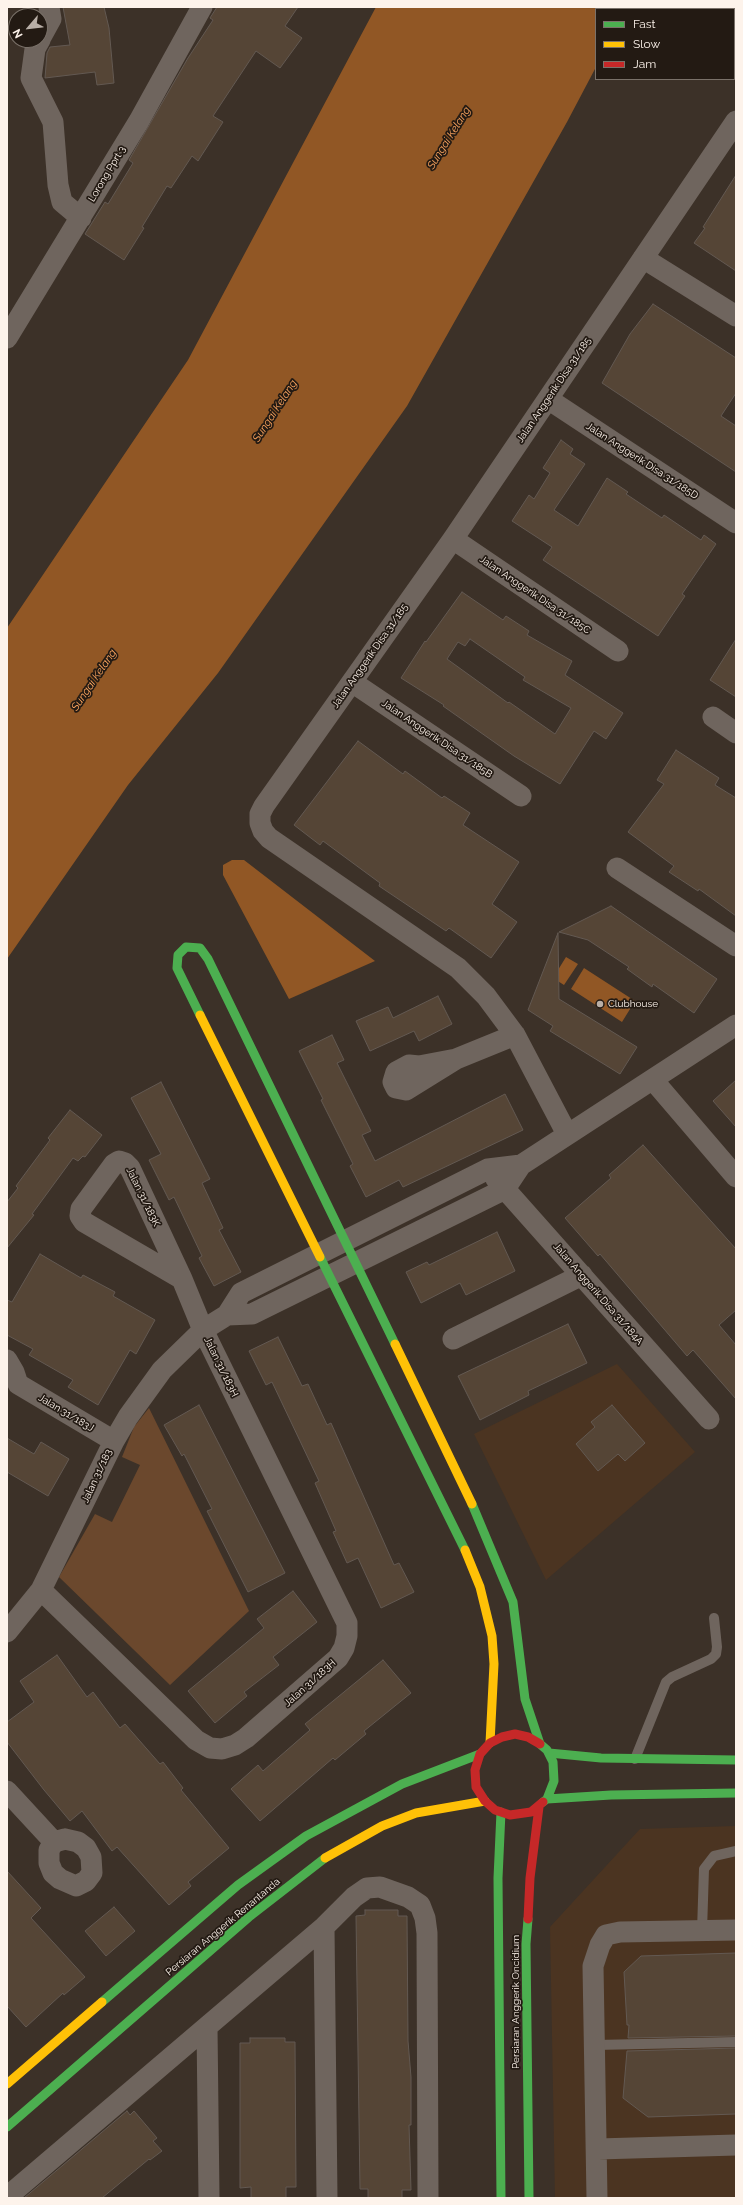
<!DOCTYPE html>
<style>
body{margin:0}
#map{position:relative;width:743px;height:2205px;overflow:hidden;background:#3c3128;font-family:Raleway,sans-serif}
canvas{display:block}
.frame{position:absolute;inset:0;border:8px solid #fdf3eb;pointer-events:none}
.legend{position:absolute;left:595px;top:8px;width:140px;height:72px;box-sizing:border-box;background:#231a13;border:1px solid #7a7169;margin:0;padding:5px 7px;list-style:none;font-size:12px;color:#fdf3eb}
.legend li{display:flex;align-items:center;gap:8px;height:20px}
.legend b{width:20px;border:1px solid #7a7169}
.north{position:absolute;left:8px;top:8px;width:40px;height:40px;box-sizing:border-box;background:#231a13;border:1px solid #7a7169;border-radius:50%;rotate:242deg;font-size:11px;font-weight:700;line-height:16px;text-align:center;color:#fdf3eb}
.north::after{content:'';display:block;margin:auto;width:14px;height:18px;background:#b9afa7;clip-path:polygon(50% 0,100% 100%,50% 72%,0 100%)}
</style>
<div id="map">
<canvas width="743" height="2205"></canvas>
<div class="frame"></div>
<ul class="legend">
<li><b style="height:5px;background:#4caf50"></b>Fast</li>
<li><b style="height:5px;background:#ffc107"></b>Slow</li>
<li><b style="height:5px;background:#c62828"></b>Jam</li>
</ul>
<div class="north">N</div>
</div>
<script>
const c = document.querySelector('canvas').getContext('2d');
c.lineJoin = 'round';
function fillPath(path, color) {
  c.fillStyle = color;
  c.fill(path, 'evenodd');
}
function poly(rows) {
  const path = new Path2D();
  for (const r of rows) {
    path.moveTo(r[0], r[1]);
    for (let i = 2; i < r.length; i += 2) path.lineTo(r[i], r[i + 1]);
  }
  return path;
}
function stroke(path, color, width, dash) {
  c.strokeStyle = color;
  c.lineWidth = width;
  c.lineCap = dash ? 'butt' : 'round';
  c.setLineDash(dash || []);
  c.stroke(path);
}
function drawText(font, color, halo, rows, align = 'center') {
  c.font = font + ' Raleway,sans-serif';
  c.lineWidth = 3.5;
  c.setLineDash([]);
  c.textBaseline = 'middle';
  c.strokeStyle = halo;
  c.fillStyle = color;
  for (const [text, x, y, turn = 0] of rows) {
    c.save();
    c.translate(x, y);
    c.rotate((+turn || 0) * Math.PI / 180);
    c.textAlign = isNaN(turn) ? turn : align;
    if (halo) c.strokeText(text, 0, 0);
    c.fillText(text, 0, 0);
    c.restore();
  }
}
const built = poly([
 [617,1364,695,1452,546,1580,474,1434],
 [736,1826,736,2198,555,2198,550,1927,640,1829]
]);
const green = poly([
 [149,1408,249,1611,170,1685,59,1577,95,1514,112,1522,140,1465,122,1457,134,1427]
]);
const water = poly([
 [376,7,630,7,628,9,596,9,596,67,567,122,407,406,218,673,128,785,7,959,7,628,188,360],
 [232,860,244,860,375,961,289,999,223,875,223,865],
 [566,957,578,964,564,985,553,978],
 [584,968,635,1001,622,1022,571,989]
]);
const building = poly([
 [63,7,104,7,109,28,114,83,97,85,95,72,45,78,47,53,50,47,70,45,63,7],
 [217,7,298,7,285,26,302,38,280,68,256,51,213,116,223,122,198,161,192,156,171,188,167,186,142,227,144,228,124,260,85,234,105,202,108,204,133,163,129,160,188,58,213,20,210,18,217,7],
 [736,175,736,271,694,243,705,228,703,227,736,175],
 [653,304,736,358,736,393,721,416,736,426,736,472,602,383,630,334,653,304],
 [561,440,573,449,570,454,585,464,554,510,578,526,607,478,628,492,626,494,662,518,664,515,701,540,704,535,716,544,682,594,685,596,658,636,543,560,552,547,512,521,529,495,534,499,550,473,543,468,561,440],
 [462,592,503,620,506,616,529,631,527,635,572,661,565,675,623,713,606,739,594,731,560,784,514,756,443,706,444,705,401,678,425,641,426,642,462,592],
 [470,639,525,677,523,680,571,708,555,734,509,702,508,703,447,659,458,642,465,646,470,639],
 [736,639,736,697,710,680,736,639],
 [358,741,403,774,405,771,442,798,444,796,470,813,463,825,519,862,492,904,517,922,491,958,449,928,446,931,379,886,380,883,323,841,320,845,294,825,358,741],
 [676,750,719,778,715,785,736,798,736,916,699,889,698,891,669,872,674,866,628,832,664,784,657,780,676,750],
 [611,906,717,979,694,1013,653,984,652,987,627,969,629,967,588,940,559,932,611,906],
 [558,933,559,999,637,1047,620,1074,550,1031,553,1026,528,1010,558,933],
 [438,996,452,1024,419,1041,414,1031,370,1051,356,1021,388,1007,393,1018,438,996],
 [332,1035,344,1060,337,1063,371,1131,362,1135,375,1161,505,1094,523,1130,403,1187,399,1180,366,1197,350,1166,353,1164,321,1100,323,1099,299,1051,332,1035],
 [736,1080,736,1127,713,1101,736,1080],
 [161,1082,210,1179,202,1183,223,1228,219,1230,241,1272,214,1286,199,1258,202,1256,174,1197,169,1200,149,1160,161,1154,131,1098,161,1082],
 [70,1110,102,1135,85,1157,83,1156,78,1161,73,1158,32,1214,34,1215,7,1248,7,1202,18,1188,16,1186,50,1140,48,1138,70,1110],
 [643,1145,736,1249,736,1310,719,1325,736,1345,736,1399,693,1350,687,1356,600,1254,598,1256,565,1218,611,1178,609,1175,643,1145],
 [497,1232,515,1271,466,1295,460,1283,421,1303,406,1272,427,1262,429,1265,497,1232],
 [40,1254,81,1278,83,1275,115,1292,113,1296,155,1320,136,1354,130,1350,98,1405,68,1387,73,1380,29,1355,33,1349,7,1335,7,1300,12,1302,40,1254],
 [568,1324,587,1363,528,1391,529,1395,480,1420,458,1376,568,1324],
 [278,1337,302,1386,308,1384,327,1425,331,1423,394,1565,399,1563,414,1592,381,1608,358,1558,347,1563,333,1532,336,1531,315,1483,319,1481,272,1382,266,1385,249,1351,278,1337],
 [199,1405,285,1573,248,1592,207,1511,212,1509,184,1454,182,1456,164,1425,199,1405],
 [612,1405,645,1443,625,1461,618,1454,598,1471,576,1444,595,1427,591,1422,612,1405],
 [7,1438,34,1454,41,1442,69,1459,48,1496,7,1472,7,1438],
 [293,1591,317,1622,273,1657,279,1665,244,1692,247,1696,215,1723,188,1691,264,1628,257,1619,293,1591],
 [57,1655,87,1697,93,1692,120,1728,125,1724,160,1764,163,1762,183,1788,181,1790,229,1848,188,1882,191,1886,169,1905,117,1847,112,1851,82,1811,70,1821,44,1790,7,1742,7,1722,34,1702,20,1681,57,1655],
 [383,1660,411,1693,364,1731,366,1734,335,1760,333,1758,260,1821,231,1789,258,1765,263,1771,310,1730,305,1724,383,1660],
 [7,1871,41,1908,31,1918,85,1977,64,1995,63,1993,26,2027,7,2006,7,1871],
 [114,1907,135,1931,106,1956,85,1931,114,1907],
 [365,1910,398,1910,398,1916,407,1916,408,2041,411,2077,411,2125,409,2125,411,2190,402,2190,402,2198,368,2198,368,2189,360,2189,356,1916,365,1915,365,1910],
 [736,1953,736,2036,628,2038,629,2025,627,2025,624,1972,641,1956,736,1953],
 [250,2038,285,2038,285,2042,295,2042,296,2187,286,2187,286,2198,251,2198,251,2187,240,2188,240,2043,250,2043,250,2038],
 [736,2048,736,2114,648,2117,623,2098,627,2051,736,2048],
 [127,2111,130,2115,134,2111,157,2138,153,2141,162,2151,150,2160,149,2159,102,2198,24,2198,127,2111]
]);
const lane = poly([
 [635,1759,666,1682,672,1677,711,1659,716,1654,717,1647,714,1618],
 [702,1931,704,1869,714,1856,736,1851],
 [595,2045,736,2042]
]);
const street = poly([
 [40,39,51,19,49,7],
 [40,40,35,49,31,78,53,122,58,185,62,202,81,218],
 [643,258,736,316],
 [7,338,139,121,202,7],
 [548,399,736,523],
 [453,539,618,651],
 [352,682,521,796],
 [713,717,736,733],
 [617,868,736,946],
 [456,1059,419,1066,409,1065,396,1072,393,1082,396,1088,406,1090,456,1059,515,1035],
 [653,1080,736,1177],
 [567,1134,515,1035,486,996,458,968,269,838,263,831,260,823,260,814,264,806,453,539,736,121],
 [496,1179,709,1419],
 [227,1315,252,1314,505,1189,521,1165,736,1025],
 [453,1339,582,1275],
 [7,1360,14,1372,18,1384,114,1441],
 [41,1590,196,1740,210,1748,222,1749,235,1745,246,1738,338,1658,344,1648,347,1636,347,1623,203,1330,182,1279,130,1168,125,1163,119,1161,114,1164,81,1209,80,1216,84,1222,182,1279],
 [7,1632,41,1590,114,1441,128,1417,162,1370,203,1330,227,1315,241,1293,488,1169,521,1165],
 [7,1791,54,1842],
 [65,1839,78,1842,86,1848,91,1857,92,1873,86,1881,76,1886,60,1879,53,1873,49,1863,49,1850,54,1842,65,1839],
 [324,1927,327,2198],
 [207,2027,209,2198],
 [598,2149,736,2145],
 [7,2197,324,1927,354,1897,367,1888,380,1887,408,1897,420,1905,425,1918,427,1933,428,2198],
 [597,2198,593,1966,600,1945,606,1935,620,1932,736,1930]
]);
const fast = poly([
 [200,1015,177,968,178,955,186,947,200,948,208,959,395,1344],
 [320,1257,465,1550],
 [472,1504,513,1602,525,1699,540,1744,547,1750,553,1762,554,1781,547,1799,543,1802],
 [549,1753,601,1758,736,1760],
 [547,1799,611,1795,736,1793],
 [501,1812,498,1878,501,2198],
 [528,1919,526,1944,529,2198],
 [102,2002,238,1885,306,1836,402,1784,480,1754],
 [7,2127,249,1917,325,1858]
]);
const slow = poly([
 [200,1015,320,1257],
 [395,1344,472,1504],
 [465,1550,480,1587,492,1636,494,1664,490,1743],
 [325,1858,382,1826,416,1813,485,1801],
 [7,2084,102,2002]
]);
const jam = poly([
 [540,1744,528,1737,515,1734,502,1737,490,1743,480,1754,475,1770,476,1787,485,1801,495,1810,510,1815,531,1812,543,1802],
 [528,1919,530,1878,539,1807]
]);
const markers = [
 [600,1004,4,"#b9afa7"]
];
const streetNames = [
 ["Lorong Pprt 3",107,174,-59],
 ["Jalan Anggerik Disa 31/185",554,390,-56],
 ["Jalan Anggerik Disa 31/185D",642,461,33],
 ["Jalan Anggerik Disa 31/185C",535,595,34],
 ["Jalan Anggerik Disa 31/185",370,656,-55],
 ["Jalan Anggerik Disa 31/185B",437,739,34],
 ["Jalan 31/183K",143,1197,64],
 ["Jalan Anggerik Disa 31/184A",598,1294,49],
 ["Jalan 31/183H",221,1367,64],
 ["Jalan 31/183J",66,1413,31],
 ["Jalan 31/183",97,1476,-65],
 ["Jalan 31/183H",310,1683,-42],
 ["Persiaran Anggerik Renantanda",223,1927,-40],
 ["Persiaran Anggerik Oncidium",516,2002,-90]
];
const poiNames = [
 ["Clubhouse",608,1004]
];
const waterNames = [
 ["Sungai Kelang",449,138,-58],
 ["Sungai Kelang",275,411,-57],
 ["Sungai Kelang",94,680,-56]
];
fillPath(built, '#4b3421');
fillPath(green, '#6b482d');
fillPath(water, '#915725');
fillPath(building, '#554536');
stroke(building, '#635952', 1);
stroke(lane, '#6f655e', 10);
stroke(street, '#6f655e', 21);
stroke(fast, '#4caf50', 9);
stroke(slow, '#ffc107', 9);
stroke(jam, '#c62828', 9);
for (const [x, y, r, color] of markers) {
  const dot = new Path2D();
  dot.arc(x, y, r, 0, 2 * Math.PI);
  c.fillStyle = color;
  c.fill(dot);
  stroke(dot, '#231a13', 1.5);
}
drawText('10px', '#fdf3eb', '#231a13', streetNames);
drawText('10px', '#fdf3eb', '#231a13', poiNames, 'left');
drawText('italic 11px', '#ffa760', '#231a13', waterNames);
</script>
